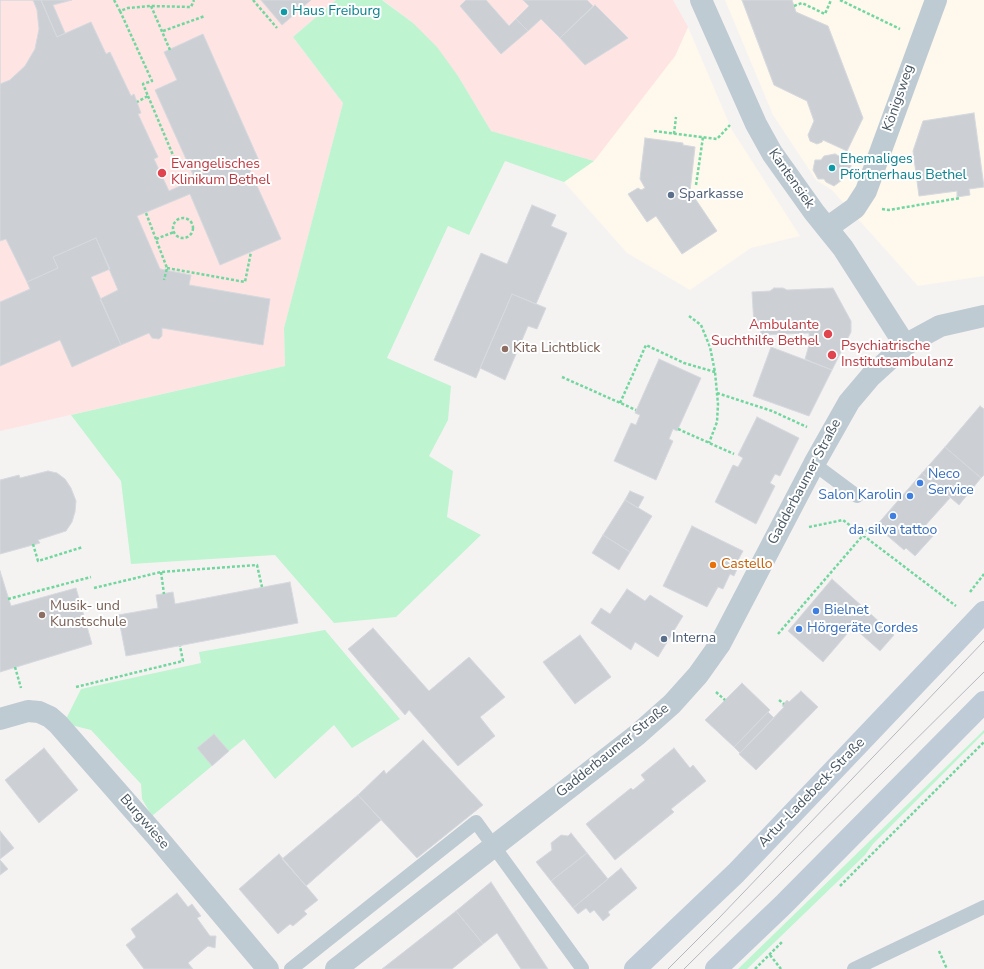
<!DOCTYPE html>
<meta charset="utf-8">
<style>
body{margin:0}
canvas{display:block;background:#f5f2f2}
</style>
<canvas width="984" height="969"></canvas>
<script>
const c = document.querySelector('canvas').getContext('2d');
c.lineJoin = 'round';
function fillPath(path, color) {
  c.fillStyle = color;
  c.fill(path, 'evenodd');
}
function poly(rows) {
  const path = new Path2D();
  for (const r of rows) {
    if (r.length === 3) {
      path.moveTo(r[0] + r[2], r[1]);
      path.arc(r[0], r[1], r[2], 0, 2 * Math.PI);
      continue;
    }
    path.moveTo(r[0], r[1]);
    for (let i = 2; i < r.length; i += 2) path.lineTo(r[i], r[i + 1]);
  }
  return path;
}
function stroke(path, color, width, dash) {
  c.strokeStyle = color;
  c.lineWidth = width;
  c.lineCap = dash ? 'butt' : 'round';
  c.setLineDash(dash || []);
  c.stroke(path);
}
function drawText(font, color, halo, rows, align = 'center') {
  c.font = font + ' "Nunito Sans",sans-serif';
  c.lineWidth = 4;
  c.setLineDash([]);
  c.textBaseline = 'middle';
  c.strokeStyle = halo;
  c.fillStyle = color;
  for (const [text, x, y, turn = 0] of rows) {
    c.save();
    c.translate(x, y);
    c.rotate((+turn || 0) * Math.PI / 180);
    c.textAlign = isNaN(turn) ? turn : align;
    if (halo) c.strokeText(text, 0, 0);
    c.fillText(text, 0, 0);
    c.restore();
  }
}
const commercial = poly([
 [725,0,984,0,984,276,918,286,832,190,816,180,773,115],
 [688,27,732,130,800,236,751,248,690,290,627,253,564,182,577,172,675,56]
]);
const medical = poly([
 [0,0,336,0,293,37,343,103,284,328,285,366,0,431],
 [383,0,673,0,688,27,675,56,594,161,491,131,458,76,413,23]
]);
const green = poly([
 [336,0,382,0,413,23,437,47,458,76,491,131,594,161,564,182,505,161,469,235,448,226,387,358,451,386,448,420,429,456,453,471,447,517,481,535,396,617,334,623,275,555,131,564,121,481,71,415,285,366,284,328,343,103,293,37],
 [325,630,400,719,352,748,334,725,275,779,244,739,229,751,214,734,197,748,212,766,152,816,142,799,141,784,91,730,71,725,66,719,81,689,201,663,199,652],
 [984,730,984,733,873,844,865,855,747,969,738,969]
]);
const building = poly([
 [0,0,41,0,57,37,91,22,106,54,110,52,131,96,134,94,141,113,138,114,158,157,154,159,169,191,195,179,155,90,177,80,164,52,203,34,260,163,249,168,281,239,220,265,190,194,137,216,160,269,191,275,189,285,270,299,263,345,162,328,162,336,159,339,152,338,149,333,121,345,100,299,118,290,96,238,53,257,58,268,27,282,6,239,0,241,0,0],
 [0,0,33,0,37,10,39,29,35,49,25,66,10,80,0,84,0,0],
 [41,0,72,0,53,5,65,33,57,37,41,0],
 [261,0,311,0,282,25,261,0],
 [466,0,486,0,509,26,516,19,528,31,501,54,460,6,466,0],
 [523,0,587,0,593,6,560,38,541,19,528,31,516,19,529,6,523,0],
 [742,0,792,0,796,12,828,26,863,118,847,151,823,140,822,142,817,144,810,141,808,135,814,121,807,101,774,85,742,0],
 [595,5,628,38,585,65,560,38,595,5],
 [974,113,984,187,969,189,970,195,957,197,957,191,919,196,913,151,923,121,974,113],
 [645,138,683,143,683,145,695,147,690,191,717,231,682,254,656,216,647,222,628,194,638,188,641,190,645,188,640,179,645,138],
 [835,154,841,157,847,156,851,165,850,175,843,176,842,180,834,186,826,182,824,179,818,179,813,170,815,160,821,160,824,156,835,154],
 [532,205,556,215,551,226,567,233,536,304,512,294,476,378,434,360,481,253,507,264,532,205],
 [96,238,110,269,91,277,121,345,72,367,60,340,0,366,0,302,30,289,27,282,58,268,53,257,96,238],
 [774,288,783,288,787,290,833,288,851,321,851,332,832,370,805,359,809,345,809,333,761,335,760,325,754,326,752,292,770,291,774,288],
 [512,294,546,308,537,329,528,326,505,380,480,368,512,294],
 [771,347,832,370,809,416,753,396,771,347],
 [659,359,701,378,678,429,677,431,673,429,669,439,673,441,656,480,614,461,631,423,636,425,640,415,635,413,659,359],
 [980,406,984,409,984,475,981,478,945,447,980,406],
 [757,417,799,438,780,476,775,474,770,483,775,486,756,524,715,502,733,465,738,467,743,458,738,455,757,417],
 [945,447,981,478,959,505,922,473,945,447],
 [48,471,57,473,65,479,71,488,76,501,75,512,72,522,66,531,38,540,40,543,0,554,0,480,19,475,20,478,48,471],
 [922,473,950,498,924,527,934,535,915,556,906,548,904,550,876,526,922,473],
 [630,491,644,497,638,508,625,500,630,491],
 [625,500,652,516,630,552,603,535,625,500],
 [692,526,743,551,735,566,738,567,734,576,730,574,723,589,718,587,707,607,663,586,692,526],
 [603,535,630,552,619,570,592,553,603,535],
 [0,571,11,606,76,588,92,644,0,672,0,571],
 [832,579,894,635,880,651,853,627,823,662,788,631,832,579],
 [290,582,298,623,126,656,118,615,158,608,156,595,173,592,175,604,290,582],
 [627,589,645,601,650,595,683,616,658,657,635,642,631,650,591,623,601,608,610,614,627,589],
 [373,628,429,691,469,657,505,697,480,717,495,736,458,766,409,710,405,715,348,649,373,628],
 [580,635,611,677,575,704,543,662,580,635],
 [742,683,770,710,734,747,705,720,742,683],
 [801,691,818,707,756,770,739,754,784,707,782,706,787,700,789,702,801,691],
 [768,712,774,718,740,753,734,747,768,712],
 [214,734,229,751,212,766,197,748,214,734],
 [423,740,483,805,417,858,358,795,384,770,386,774,423,740],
 [44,748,78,790,39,823,5,780,44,748],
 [674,748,690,768,693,765,706,781,671,809,674,812,615,860,586,824,631,788,633,790,645,780,641,775,674,748],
 [358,795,381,820,306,886,282,859,358,795],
 [0,831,14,848,0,859,0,831],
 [571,833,587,853,551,881,536,862,552,850,551,843,561,835,568,836,571,833],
 [587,853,608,879,573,908,551,881,587,853],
 [279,854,318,900,304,911,307,914,293,926,290,924,278,934,239,889,279,854],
 [0,860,8,869,0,875,0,860],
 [621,868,637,888,608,912,610,915,603,921,594,910,590,913,586,908,578,914,573,908,621,868],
 [491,882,548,969,521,969,497,933,483,944,456,911,491,882],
 [177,893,188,907,192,904,201,916,197,918,210,936,216,936,215,948,208,946,188,963,193,969,144,969,126,945,136,937,131,929,177,893],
 [456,911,483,944,452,969,382,969,456,911]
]);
const path = poly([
 [114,0,120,11,128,8,150,6,191,7,194,0],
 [253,0,277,28],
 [840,0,900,29],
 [151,6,170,50],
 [794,6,802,3,825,14,831,0],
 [120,11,152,81,143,84,148,96,137,102],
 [163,31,205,16],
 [148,96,178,167],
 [654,131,717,139,730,125],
 [674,134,676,117],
 [696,185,703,137],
 [882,209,889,210,960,198],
 [146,213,167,268,164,280],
 [183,228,10],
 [156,239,174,232],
 [167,268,245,282,251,252],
 [689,316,701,325,710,347,715,372,718,404,717,422,709,443],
 [562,377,636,410],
 [717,393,772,411,807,427],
 [620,403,646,345,684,363,715,372],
 [678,429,734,454],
 [809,527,843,520,956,606],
 [33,544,38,561,83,547],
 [161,572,164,594],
 [94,588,161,572,257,565,262,587],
 [970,592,984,574],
 [8,599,91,577],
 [778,634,870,527],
 [15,667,21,688],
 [76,687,183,661,180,646],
 [716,692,725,700],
 [779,700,784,704],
 [840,886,984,742],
 [939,951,947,969],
 [770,955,781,969],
 [755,969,783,941]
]);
const lane = poly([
 [814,464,857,496],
 [291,969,476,822,582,968],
 [854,969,984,907]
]);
const street = poly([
 [701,0,756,124,772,153,814,212,843,248,905,345],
 [827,228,855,208,866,191,936,0],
 [0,719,28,711,39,712,50,717,58,724,157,837,268,969],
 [336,969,637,735,672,704,698,675,720,644,814,464,849,402,871,376,905,345,940,326,984,316]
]);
const secondary = poly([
 [635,969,736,873,984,612],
 [716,969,783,905,984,702]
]);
const tram = poly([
 [668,969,719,918,984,641],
 [684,969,984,672]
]);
const markers = [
 [284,12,4,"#0f9aa8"],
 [832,168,4,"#0f9aa8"],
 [162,173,5,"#e0444e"],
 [671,195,4,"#5c6f8a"],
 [828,334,5,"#e0444e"],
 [505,349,4,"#8d6e63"],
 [832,355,5,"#e0444e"],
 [920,483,4,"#3f7fe0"],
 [910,496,4,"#3f7fe0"],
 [893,516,4,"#3f7fe0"],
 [713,565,4,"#e8710a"],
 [816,611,4,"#3f7fe0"],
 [42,615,4,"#8d6e63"],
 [799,629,4,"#3f7fe0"],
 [664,639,4,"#5c6f8a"]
];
const cultureNames = [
 ["Haus Freiburg",292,12],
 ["Ehemaliges",840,160],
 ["Pförtnerhaus Bethel",840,176]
];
const streetNames = [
 ["Königsweg",899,98,-71],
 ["Kantensiek",791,179,55],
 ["Gadderbaumer Straße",805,482,-62],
 ["Gadderbaumer Straße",613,751,-39],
 ["Artur-Ladebeck-Straße",812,793,-46],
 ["Burgwiese",144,822,49]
];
const healthNames = [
 ["Evangelisches",171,165],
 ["Klinikum Bethel",171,181],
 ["Ambulante",819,326,"right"],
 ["Suchthilfe Bethel",819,342,"right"],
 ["Psychiatrische",841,347],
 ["Institutsambulanz",841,363]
];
const serviceNames = [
 ["Sparkasse",679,195],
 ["Interna",672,639]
];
const educationNames = [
 ["Kita Lichtblick",513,349],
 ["Musik- und",50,607],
 ["Kunstschule",50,623]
];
const shopNames = [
 ["Neco",928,475],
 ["Service",928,491],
 ["Salon Karolin",902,496,"right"],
 ["da silva tattoo",893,531,"center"],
 ["Bielnet",824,611],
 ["Hörgeräte Cordes",807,629]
];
const foodNames = [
 ["Castello",721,565]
];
fillPath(commercial, '#fef8ed');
fillPath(medical, '#fee4e3');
fillPath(green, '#bef5d0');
fillPath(building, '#ccd0d5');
stroke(building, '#d6d9de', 1);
stroke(path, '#72d79f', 2.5, [3, 2]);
stroke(lane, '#bfcbd3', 14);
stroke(street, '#bfcbd3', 22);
stroke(secondary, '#bfccd7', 22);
stroke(tram, '#b4b8bd', 1);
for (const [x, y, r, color] of markers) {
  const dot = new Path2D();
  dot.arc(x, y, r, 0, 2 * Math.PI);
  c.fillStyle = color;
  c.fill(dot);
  stroke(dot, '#fff', 1.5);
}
drawText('14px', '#0d838f', '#fff', cultureNames, 'left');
drawText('14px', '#485762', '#fff', streetNames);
drawText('14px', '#be3a42', '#fff', healthNames, 'left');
drawText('14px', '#4e5e75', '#fff', serviceNames, 'left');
drawText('14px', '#785e54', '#fff', educationNames, 'left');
drawText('14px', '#366cbe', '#fff', shopNames, 'left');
drawText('14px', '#c56008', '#fff', foodNames, 'left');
</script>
